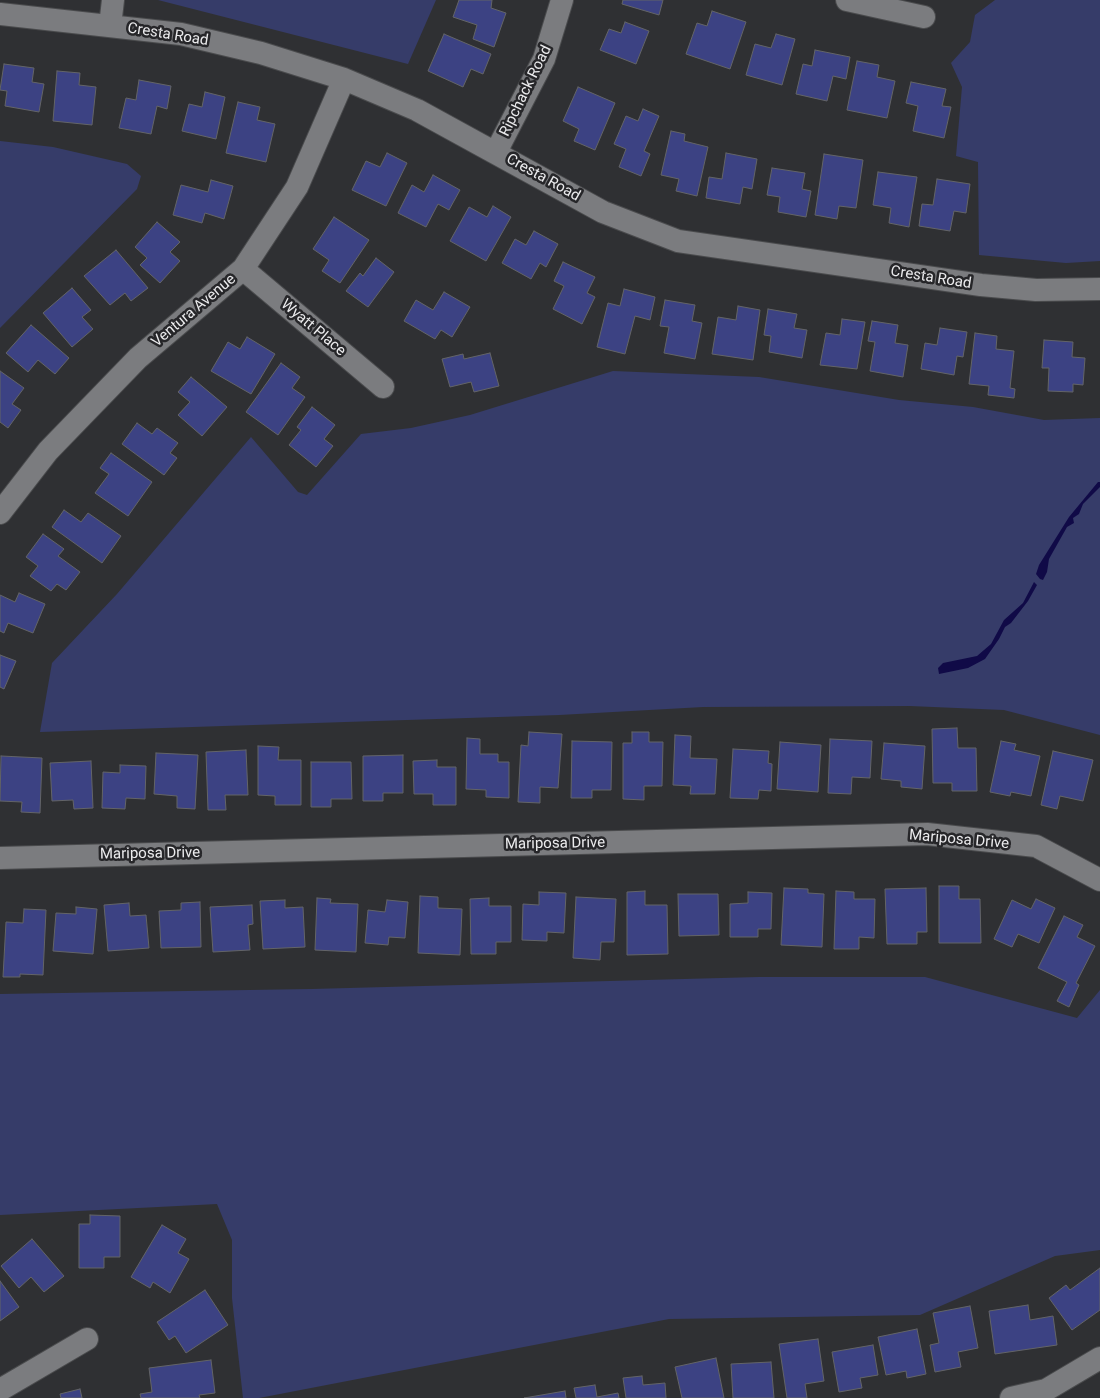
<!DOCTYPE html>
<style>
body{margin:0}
canvas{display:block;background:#2f3033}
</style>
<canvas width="1100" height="1398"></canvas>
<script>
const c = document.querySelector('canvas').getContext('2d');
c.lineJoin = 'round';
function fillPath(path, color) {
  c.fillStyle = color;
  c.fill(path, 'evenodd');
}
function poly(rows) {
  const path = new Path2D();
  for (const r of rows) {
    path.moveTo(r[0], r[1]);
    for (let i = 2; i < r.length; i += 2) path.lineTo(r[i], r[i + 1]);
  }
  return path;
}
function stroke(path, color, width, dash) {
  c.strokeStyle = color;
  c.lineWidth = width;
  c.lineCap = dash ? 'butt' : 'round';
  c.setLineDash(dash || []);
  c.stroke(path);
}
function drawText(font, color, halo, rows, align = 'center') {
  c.font = font + ' Roboto,sans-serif';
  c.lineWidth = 5;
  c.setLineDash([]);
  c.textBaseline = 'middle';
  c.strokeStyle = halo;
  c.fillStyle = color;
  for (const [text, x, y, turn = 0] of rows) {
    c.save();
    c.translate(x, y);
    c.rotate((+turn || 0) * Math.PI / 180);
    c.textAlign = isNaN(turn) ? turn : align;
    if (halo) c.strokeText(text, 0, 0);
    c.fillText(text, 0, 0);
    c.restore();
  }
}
const green = poly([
 [158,0,436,0,408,64],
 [995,0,1100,0,1100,261,1066,263,979,255,978,162,956,156,962,87,951,63,970,42,975,15],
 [0,141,53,147,127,164,141,176,137,189,0,328],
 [613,371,759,377,899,400,973,407,1044,420,1100,418,1100,735,1004,710,910,706,703,707,559,715,40,732,52,663,117,594,251,437,298,492,307,495,361,434,411,428,470,415],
 [759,977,925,977,1077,1018,1100,990,1100,1250,1055,1256,920,1315,669,1319,259,1398,243,1398,232,1298,232,1240,217,1204,0,1215,0,994,312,989]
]);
const water = poly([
 [1098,482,1100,482,1100,487,1083,504,1079,514,1073,518,1074,523,1067,527,1049,559,1047,572,1043,580,1040,579,1036,574,1039,565,1069,517],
 [1034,582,1037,585,1028,601,1011,623,1005,627,999,639,985,659,968,668,939,674,938,668,943,663,977,656,991,644,1004,620,1023,603]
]);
const building = poly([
 [459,0,492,0,491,8,506,13,494,47,473,39,477,25,453,17,459,0],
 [623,0,663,0,659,15,622,4,623,0],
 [712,11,746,22,730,69,686,54,697,23,707,26,712,11],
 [625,22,649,31,636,64,600,50,609,29,621,33,625,22],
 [444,34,491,54,483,74,471,69,463,87,428,71,444,34],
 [776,34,795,39,782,85,746,75,755,44,771,48,776,34],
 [815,50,850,57,846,79,833,76,827,101,796,94,803,64,812,66,815,50],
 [857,61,879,65,877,77,895,81,887,118,847,110,857,61],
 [4,64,34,68,32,82,44,84,39,112,5,106,7,91,0,90,4,64],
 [57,71,80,73,79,85,96,87,92,125,53,121,57,71],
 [139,80,171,86,167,109,157,106,151,134,119,128,126,98,136,100,139,80],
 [911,82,946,89,942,106,951,107,944,138,913,131,918,106,906,103,911,82],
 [578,87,615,103,595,150,574,141,579,129,563,121,578,87],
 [205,92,225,97,216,139,182,131,189,104,202,107,205,92],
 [238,102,260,107,257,120,275,124,266,162,226,153,238,102],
 [643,109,659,116,644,151,650,154,641,176,619,167,626,149,614,144,626,116,638,121,643,109],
 [671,131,685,134,684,141,708,147,697,196,676,191,679,179,661,175,671,131],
 [387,153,407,163,386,206,352,190,366,161,380,167,387,153],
 [726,153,757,159,752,189,743,187,740,204,706,198,709,177,722,179,726,153],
 [824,154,863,160,856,208,839,206,837,219,815,215,824,154],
 [772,168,805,173,802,189,811,191,806,217,778,212,780,197,767,195,772,168],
 [878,172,917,177,909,227,889,223,891,208,873,205,878,172],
 [433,175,460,190,449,210,438,204,426,227,398,213,412,185,424,192,433,175],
 [937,179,970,184,966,213,954,211,950,231,919,226,922,204,933,205,937,179],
 [211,180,233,186,224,219,205,213,202,223,173,215,181,185,208,192,211,180],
 [493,206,511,217,486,261,450,241,469,207,487,217,493,206],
 [334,217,369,240,340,283,322,271,329,260,313,249,334,217],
 [157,222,180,242,170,252,180,261,160,283,140,265,147,258,135,247,157,222],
 [534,231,558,244,546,267,540,263,531,279,502,263,515,239,526,245,534,231],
 [116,250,148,288,131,301,125,293,110,305,84,276,116,250],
 [376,258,394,272,368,307,346,291,360,273,363,276,376,258],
 [563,262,595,277,587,293,595,297,582,324,553,309,564,286,554,281,563,262],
 [72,288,91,310,82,317,93,329,72,347,43,313,72,288],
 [624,289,655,297,650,320,635,316,625,354,597,347,608,303,620,306,624,289],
 [444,292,470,307,452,337,441,330,435,339,404,321,416,300,433,310,444,292],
 [665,300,695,305,692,321,702,323,695,359,664,353,669,327,660,326,665,300],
 [738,306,760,310,753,360,712,354,718,317,736,320,738,306],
 [768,309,797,314,794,328,807,330,802,358,769,352,771,336,764,335,768,309],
 [842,319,865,322,857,369,820,365,826,333,840,335,842,319],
 [872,321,898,325,895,343,908,345,903,377,870,371,875,342,868,341,872,321],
 [31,325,69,358,55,374,38,360,28,372,6,353,31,325],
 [940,328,967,332,963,357,957,356,954,375,921,369,925,343,937,345,940,328],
 [975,333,997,336,996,349,1014,351,1010,388,1015,389,1014,398,988,395,989,386,969,384,975,333],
 [247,337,275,354,251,394,211,371,228,342,240,349,247,337],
 [1044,340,1073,342,1072,357,1085,358,1083,385,1073,384,1073,392,1048,391,1049,368,1042,368,1044,340],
 [490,353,499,386,474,392,471,382,450,387,442,359,463,354,464,359,490,353],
 [281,363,300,377,292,388,305,397,278,435,246,412,281,363],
 [0,371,24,388,12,404,21,410,8,428,0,422,0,371],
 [191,377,227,407,202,436,178,415,190,402,178,392,191,377],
 [312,407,335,425,324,439,333,446,316,467,289,445,301,430,297,427,312,407],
 [137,423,152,434,157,428,178,443,170,453,177,458,164,475,122,444,137,423],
 [111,453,152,482,128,516,95,493,109,474,100,468,111,453],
 [64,510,81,522,88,513,121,536,102,563,52,527,64,510],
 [43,534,64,549,58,556,80,572,66,590,57,584,51,591,30,576,38,566,26,557,43,534],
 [19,593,45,604,33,633,8,623,4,633,0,631,0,595,15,602,19,593],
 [0,655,16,661,4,689,0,687,0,655],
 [957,728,958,748,976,748,977,791,952,791,952,783,933,783,932,729,957,728],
 [529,732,562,734,558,788,540,787,540,803,518,802,521,745,528,746,529,732],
 [632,732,649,732,649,742,663,742,662,786,644,786,644,800,623,799,623,743,632,743,632,732],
 [675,735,691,736,690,758,717,759,715,794,690,794,691,786,673,785,675,735],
 [467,738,480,739,480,754,498,754,498,762,509,762,509,798,486,797,486,790,466,789,467,738],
 [830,739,872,741,870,778,852,777,851,794,828,793,830,739],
 [572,741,612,742,611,790,592,790,592,798,571,798,572,741],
 [1001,741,1016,744,1014,750,1040,756,1031,796,1011,792,1010,796,990,792,1001,741],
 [780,742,821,745,818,792,777,789,780,742],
 [884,743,925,746,922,789,901,787,901,781,881,779,884,743],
 [258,746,279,747,278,760,301,760,301,805,275,805,275,796,258,795,258,746],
 [733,749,769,751,768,763,772,764,771,791,759,790,758,799,730,798,733,749],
 [246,750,248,795,225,795,226,810,208,810,206,752,246,750],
 [1053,751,1093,760,1083,801,1060,796,1057,809,1041,805,1053,751],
 [156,753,198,755,195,809,177,808,177,796,154,794,156,753],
 [403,755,403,793,383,793,383,801,363,801,363,756,403,755],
 [1,756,42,758,40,813,21,812,22,802,0,801,1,756],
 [437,760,437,767,456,767,456,805,433,805,433,794,414,794,413,761,437,760],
 [91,761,93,808,74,809,73,800,52,801,50,763,91,761],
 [311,762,351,762,352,799,331,799,331,807,311,807,311,762],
 [120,765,146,766,145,799,126,798,125,809,102,808,103,772,120,773,120,765],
 [939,886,959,886,959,899,980,899,981,943,939,943,939,886],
 [784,888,808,889,808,893,824,894,822,947,781,945,784,888],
 [926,888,927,932,917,932,917,944,887,944,885,889,926,888],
 [645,891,645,905,667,905,668,954,627,955,627,892,645,891],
 [836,891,854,892,854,899,875,899,874,938,859,937,859,949,834,949,836,891],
 [539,892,566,893,564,933,547,932,547,941,522,940,523,904,539,905,539,892],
 [748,892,772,893,771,929,758,929,758,937,730,937,730,904,748,903,748,892],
 [678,894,718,894,719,935,679,936,678,894],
 [420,896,438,897,438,908,462,909,460,955,418,953,420,896],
 [576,897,616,899,614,942,601,942,600,960,573,958,576,897],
 [317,898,331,899,330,903,358,904,356,952,315,950,317,898],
 [489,898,489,906,511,906,511,942,496,942,496,954,471,954,470,899,489,898],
 [1036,899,1055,908,1039,943,1018,934,1012,947,994,939,1012,900,1031,909,1036,899],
 [285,900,285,908,303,907,305,947,263,949,260,901,285,900],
 [387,900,408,902,405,938,389,937,388,945,365,943,368,910,385,912,387,900],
 [200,902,201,947,161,948,159,911,181,910,181,903,200,902],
 [129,903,130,916,146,915,149,948,108,951,104,905,129,903],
 [252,905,253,924,248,925,250,950,213,952,210,907,252,905],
 [76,907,97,909,93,954,53,951,56,913,76,914,76,907],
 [24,909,46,910,43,975,20,974,20,977,3,977,6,922,23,923,24,909],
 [1064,916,1083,925,1077,937,1095,946,1076,983,1079,985,1069,1007,1057,1001,1067,982,1038,968,1064,916],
 [90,1215,120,1216,120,1257,104,1257,104,1268,79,1268,79,1224,90,1224,90,1215],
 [162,1225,186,1239,178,1253,189,1259,170,1293,153,1282,150,1288,131,1277,162,1225],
 [32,1239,64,1276,44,1292,31,1277,19,1288,1,1266,32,1239],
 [1100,1268,1100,1310,1072,1330,1049,1298,1066,1285,1070,1290,1100,1268],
 [0,1281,19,1307,0,1321,0,1281],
 [205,1290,228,1325,186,1353,175,1336,169,1340,157,1322,205,1290],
 [1028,1305,1030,1320,1053,1316,1057,1345,995,1354,989,1311,1028,1305],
 [970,1306,978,1348,958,1352,961,1367,935,1372,930,1345,939,1343,933,1313,970,1306],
 [917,1329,926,1374,907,1378,906,1371,886,1375,878,1337,917,1329],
 [818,1339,824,1381,805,1384,807,1398,787,1398,779,1344,818,1339],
 [873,1345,878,1375,860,1378,862,1388,839,1392,832,1352,873,1345],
 [716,1358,724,1398,682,1398,675,1367,716,1358],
 [211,1360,215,1393,199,1395,200,1398,141,1398,140,1394,152,1392,149,1368,211,1360],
 [771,1362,774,1398,733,1398,731,1364,771,1362],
 [642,1376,643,1385,665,1383,666,1398,626,1398,623,1378,642,1376],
 [595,1385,597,1397,618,1393,619,1398,576,1398,574,1388,595,1385],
 [80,1389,82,1398,61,1398,60,1394,80,1389],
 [565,1391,566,1398,524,1398,565,1391]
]);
const minor = poly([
 [847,0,924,17],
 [0,14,181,34,261,53,344,79,417,110,603,212,678,241,981,285,1036,290,1100,289],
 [110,26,113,0],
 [496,152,544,59,562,0],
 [243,269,383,387],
 [0,513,48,451,138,358,243,269,297,187,344,79],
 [0,858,927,834,1036,846,1100,880],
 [0,1390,87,1339],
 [1011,1398,1046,1390,1100,1358]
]);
const streetNames = [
 ["Cresta Road",168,35,9],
 ["Ripchack Road",526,91,-64],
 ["Cresta Road",543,178,29],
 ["Cresta Road",931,278,9],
 ["Ventura Avenue",194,311,-40],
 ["Wyatt Place",313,328,40],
 ["Mariposa Drive",959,840,5],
 ["Mariposa Drive",555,844,-1],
 ["Mariposa Drive",150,854,-1]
];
fillPath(green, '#363c69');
fillPath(water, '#100a47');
fillPath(building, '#3c4283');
stroke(building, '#636467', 1);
stroke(minor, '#4a4b4d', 24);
stroke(minor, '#7b7c7f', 22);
drawText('15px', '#ebebed', '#262629', streetNames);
</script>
